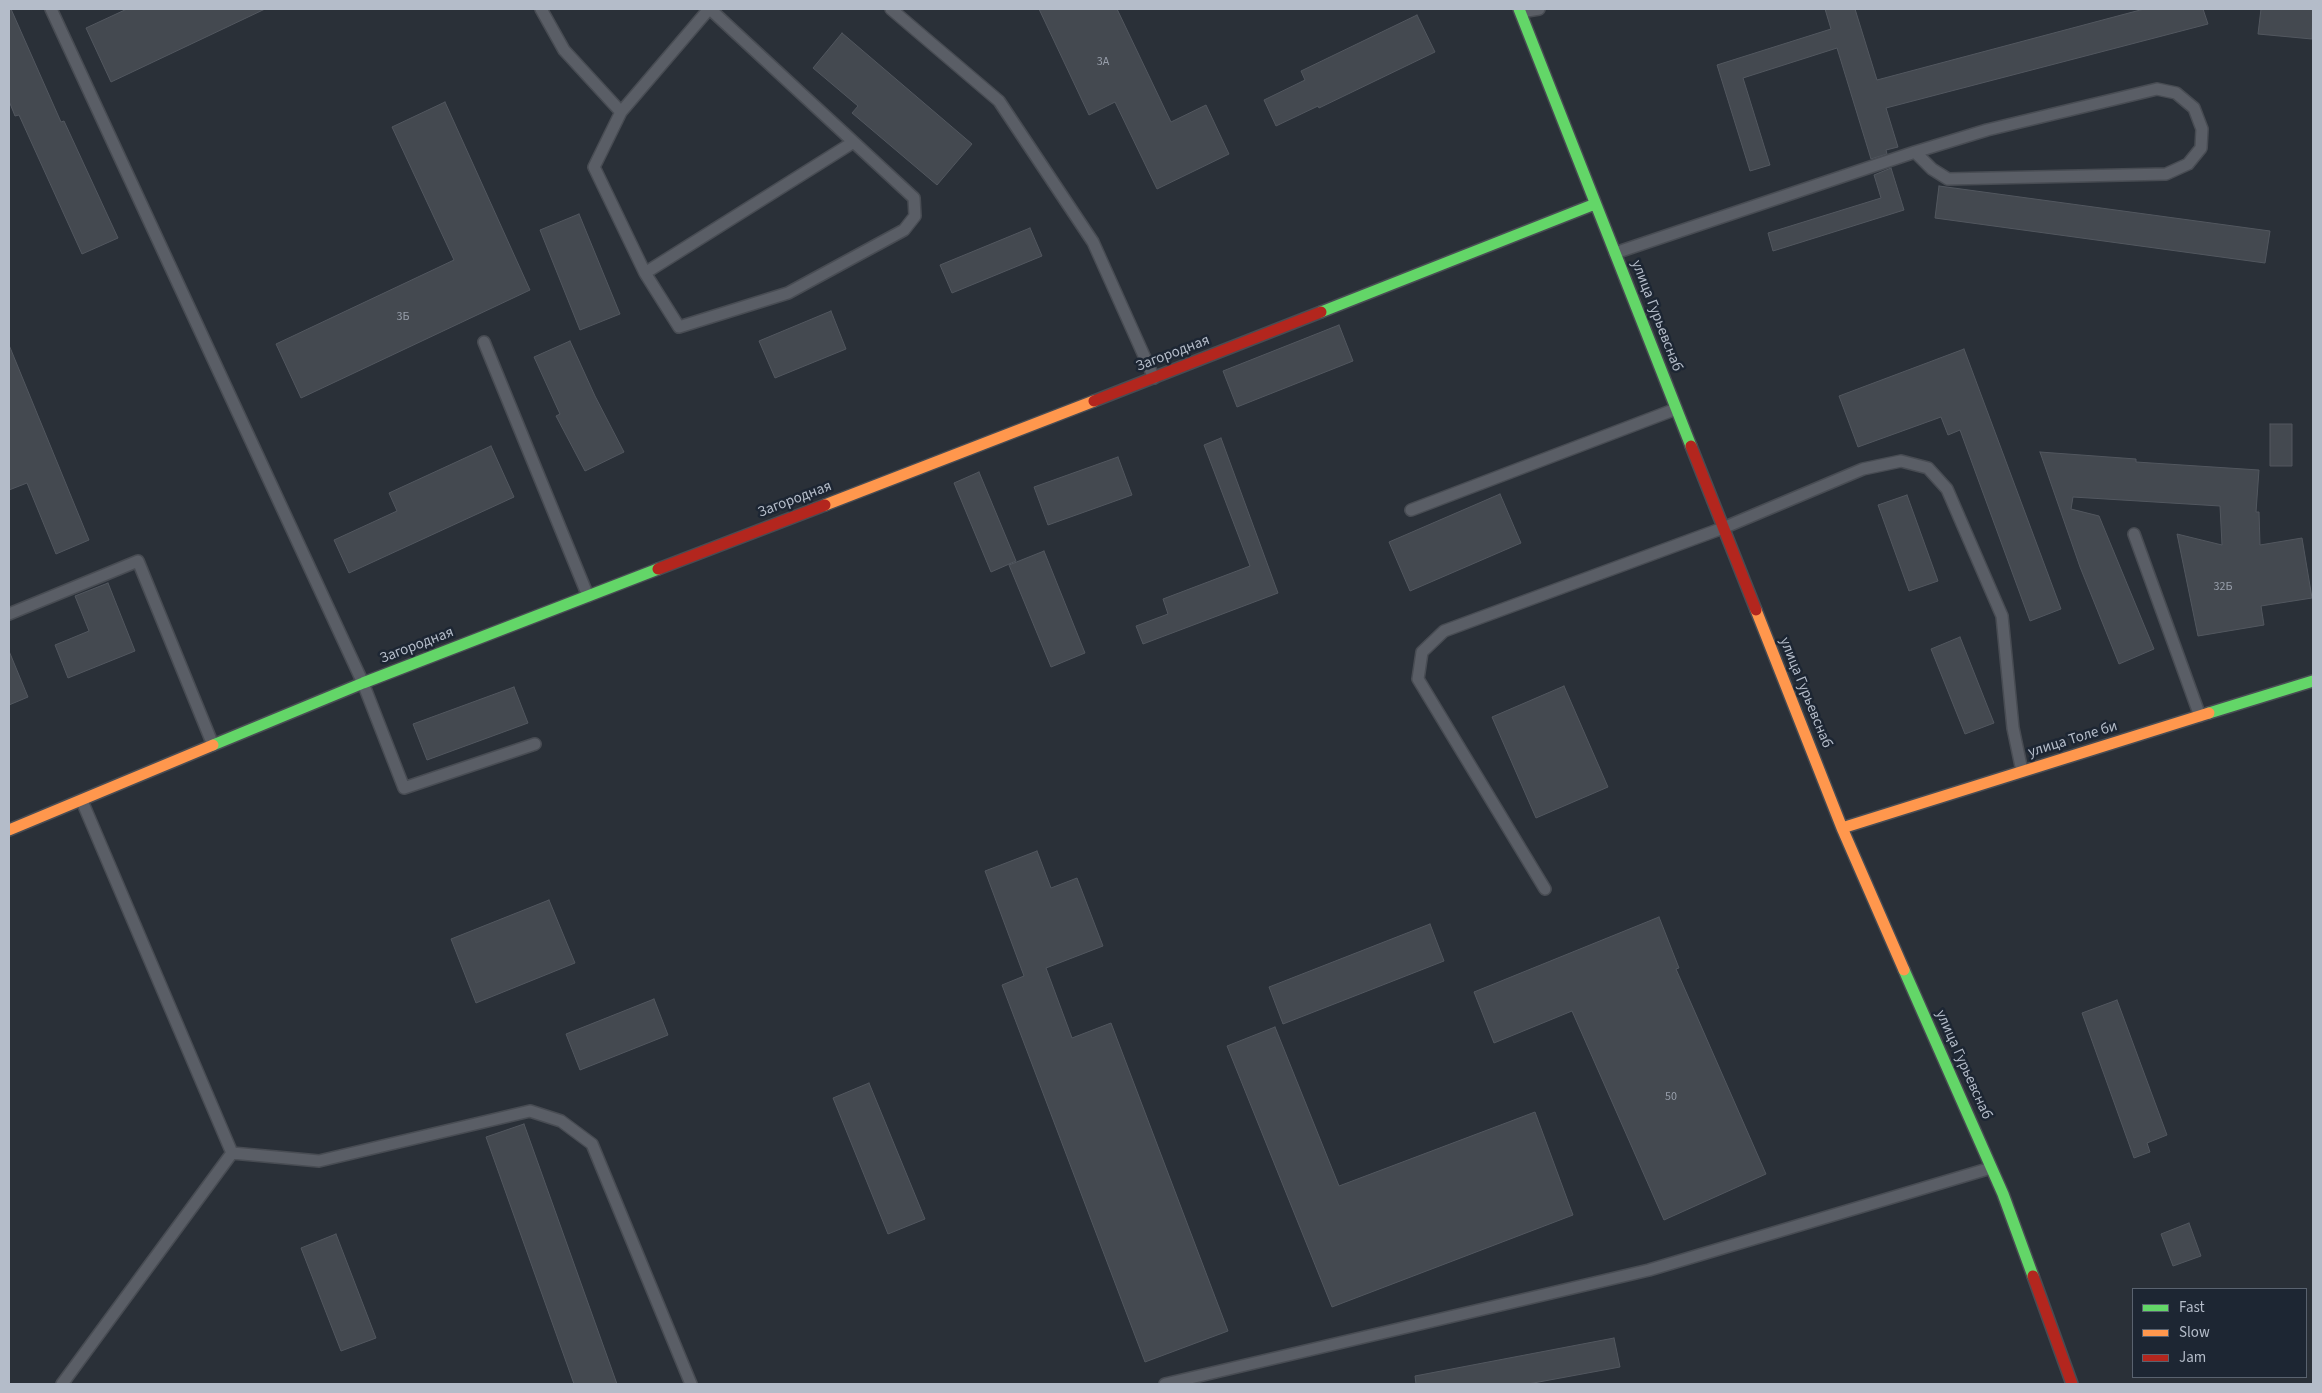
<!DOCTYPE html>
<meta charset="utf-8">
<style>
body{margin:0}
#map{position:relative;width:2322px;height:1393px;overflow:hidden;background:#2a3038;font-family:"Source Sans 3",sans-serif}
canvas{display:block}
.frame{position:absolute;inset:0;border:10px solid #b4bcc9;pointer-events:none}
.legend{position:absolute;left:2132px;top:1288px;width:175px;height:90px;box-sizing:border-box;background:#1d2633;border:1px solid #59626f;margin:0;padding:6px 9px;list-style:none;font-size:15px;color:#b4bcc9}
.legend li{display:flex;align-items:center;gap:10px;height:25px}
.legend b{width:25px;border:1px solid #59626f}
</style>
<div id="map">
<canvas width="2322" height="1393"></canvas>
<div class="frame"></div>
<ul class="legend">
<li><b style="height:6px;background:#63d668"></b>Fast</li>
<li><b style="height:6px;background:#ff974d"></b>Slow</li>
<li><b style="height:6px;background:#b3261e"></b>Jam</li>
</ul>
</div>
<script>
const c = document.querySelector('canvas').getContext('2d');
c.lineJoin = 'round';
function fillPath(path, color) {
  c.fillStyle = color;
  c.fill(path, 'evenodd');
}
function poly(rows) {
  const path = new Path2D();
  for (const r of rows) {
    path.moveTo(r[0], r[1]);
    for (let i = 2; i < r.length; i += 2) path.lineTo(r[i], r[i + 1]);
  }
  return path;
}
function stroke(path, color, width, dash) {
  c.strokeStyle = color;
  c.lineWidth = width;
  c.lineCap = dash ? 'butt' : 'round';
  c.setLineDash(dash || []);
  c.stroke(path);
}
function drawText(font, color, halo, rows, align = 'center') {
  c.font = font + ' "Source Sans 3",sans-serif';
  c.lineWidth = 5;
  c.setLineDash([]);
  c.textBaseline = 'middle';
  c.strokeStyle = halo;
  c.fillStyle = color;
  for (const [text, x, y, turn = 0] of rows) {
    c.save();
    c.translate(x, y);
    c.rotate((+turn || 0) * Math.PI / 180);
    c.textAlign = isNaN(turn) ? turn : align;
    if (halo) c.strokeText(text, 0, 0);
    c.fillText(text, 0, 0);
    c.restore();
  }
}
const building = poly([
 [9,9,11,9,61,122,64,121,118,238,82,254,19,115,15,116,9,101,9,9],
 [127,9,265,9,111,82,86,28,127,9],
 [1039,9,1117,9,1171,122,1206,105,1229,154,1157,189,1115,102,1089,115,1039,9],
 [1825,9,1855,9,1877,80,2144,9,2203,9,2208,24,1886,108,1898,147,1886,150,1887,154,1871,159,1837,48,1743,78,1770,165,1750,171,1717,65,1831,29,1825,9],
 [2261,9,2313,9,2312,39,2258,34,2261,9],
 [1417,15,1435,52,1319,108,1318,106,1276,126,1264,100,1305,80,1301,71,1417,15],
 [842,33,972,144,937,185,852,113,858,106,813,68,842,33],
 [445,102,530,290,301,398,276,344,454,260,392,127,445,102],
 [1891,168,1904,210,1773,251,1768,233,1881,198,1874,175,1891,168],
 [1939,186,2270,231,2265,263,1935,218,1939,186],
 [579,214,620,314,580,330,540,230,579,214],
 [1030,228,1042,256,952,293,940,265,1030,228],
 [831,311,846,349,775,378,759,341,831,311],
 [1339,325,1353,361,1237,407,1223,371,1339,325],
 [570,341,595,396,624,452,585,471,556,416,560,414,534,357,570,341],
 [9,345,89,540,56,554,27,483,9,490,9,345],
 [1964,349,2061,609,2030,621,1960,430,1948,435,1941,417,1858,447,1839,396,1964,349],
 [2270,424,2292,424,2292,466,2270,466,2270,424],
 [1221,438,1278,593,1143,644,1136,626,1168,614,1163,599,1250,566,1204,445,1221,438],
 [491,446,514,497,349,573,334,540,397,511,389,493,491,446],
 [2040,452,2136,459,2136,462,2259,470,2256,512,2259,512,2260,545,2302,538,2312,598,2261,606,2264,625,2198,636,2177,534,2222,545,2220,506,2073,497,2071,509,2099,516,2154,649,2119,664,2080,567,2040,452],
 [1118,457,1132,495,1048,525,1034,487,1118,457],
 [979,472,1016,561,991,572,954,483,979,472],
 [1500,494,1521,543,1410,591,1389,542,1500,494],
 [1907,495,1938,581,1909,591,1878,505,1907,495],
 [1044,551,1085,653,1051,667,1009,565,1044,551],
 [108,583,135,651,68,678,55,645,89,631,75,596,108,583],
 [1960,637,1994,723,1965,734,1931,649,1960,637],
 [9,651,28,697,9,705,9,651],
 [1564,686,1608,787,1536,818,1492,717,1564,686],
 [514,687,528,723,427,760,413,724,514,687],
 [1037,851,1051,888,1077,878,1103,946,1046,968,1072,1038,1111,1023,1228,1331,1145,1362,1002,985,1024,976,985,871,1037,851],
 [549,900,575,963,476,1003,451,939,549,900],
 [1659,917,1679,968,1676,969,1766,1174,1664,1220,1572,1011,1494,1043,1474,992,1659,917],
 [1430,924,1444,961,1283,1024,1269,987,1430,924],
 [654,999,668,1035,580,1070,566,1034,654,999],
 [2117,1000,2167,1135,2147,1143,2150,1152,2134,1158,2082,1013,2117,1000],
 [1275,1027,1339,1186,1535,1112,1573,1215,1332,1307,1227,1046,1275,1027],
 [869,1083,925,1219,888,1234,833,1098,869,1083],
 [524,1124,617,1384,574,1384,486,1137,524,1124],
 [2189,1223,2201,1256,2173,1266,2161,1234,2189,1223],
 [336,1234,376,1338,341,1351,301,1248,336,1234],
 [1614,1338,1620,1367,1528,1384,1416,1384,1415,1376,1614,1338]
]);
const lane = poly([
 [51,9,363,683,404,788,535,744],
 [541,9,564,50,621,112],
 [709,9,621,112,594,167,645,273,679,327,788,293,904,230,915,216,914,198,710,9],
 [891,9,999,101,1093,242,1154,378],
 [1521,12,1539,9],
 [1615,253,1915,152,1932,169,1948,179,2166,174,2188,164,2201,148,2202,129,2194,108,2176,93,2157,89,1987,130,1915,152],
 [645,273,852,143],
 [484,342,588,596],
 [1411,510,1676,409],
 [2134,534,2200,716],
 [9,614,138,561,213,745],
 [82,801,232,1153,319,1161,530,1111,561,1121,592,1144,691,1384],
 [1545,889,1418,679,1422,652,1444,631,1723,528,1863,469,1901,461,1928,468,1947,489,2002,616,2013,728,2022,771],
 [62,1384,232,1153],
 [1165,1384,1649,1270,1991,1168]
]);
const fast = poly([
 [1519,9,1691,446],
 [1321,312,1595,204],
 [2209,713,2313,681],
 [213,745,363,683,658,569],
 [1904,970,2003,1194,2033,1276]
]);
const slow = poly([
 [825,505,1094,401],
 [1756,610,1842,828,1904,970],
 [1842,828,2209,713],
 [9,830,213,745]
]);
const jam = poly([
 [1094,401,1321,312],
 [1691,446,1756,610],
 [658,569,825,505],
 [2033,1276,2072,1384]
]);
const numberNames = [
 ["3А",1103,62],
 ["3Б",403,317],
 ["32Б",2223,587],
 ["50",1671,1097]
];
const streetNames = [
 ["улица Гурьевснаб",1656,316,69],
 ["Загородная",1173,354,-21],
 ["Загородная",795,500,-21],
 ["Загородная",417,646,-21],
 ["улица Гурьевснаб",1805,693,68],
 ["улица Толе би",2073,740,-17],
 ["улица Гурьевснаб",1963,1065,66]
];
fillPath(building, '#444950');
stroke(building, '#52575f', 1);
stroke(lane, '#484c53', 14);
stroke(fast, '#484c53', 14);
stroke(slow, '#484c53', 14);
stroke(jam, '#484c53', 14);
stroke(lane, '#5a5e66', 11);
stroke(fast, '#63d668', 11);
stroke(slow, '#ff974d', 11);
stroke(jam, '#b3261e', 11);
drawText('12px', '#989fab', null, numberNames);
drawText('15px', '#b4bcc9', '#1d2633', streetNames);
</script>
